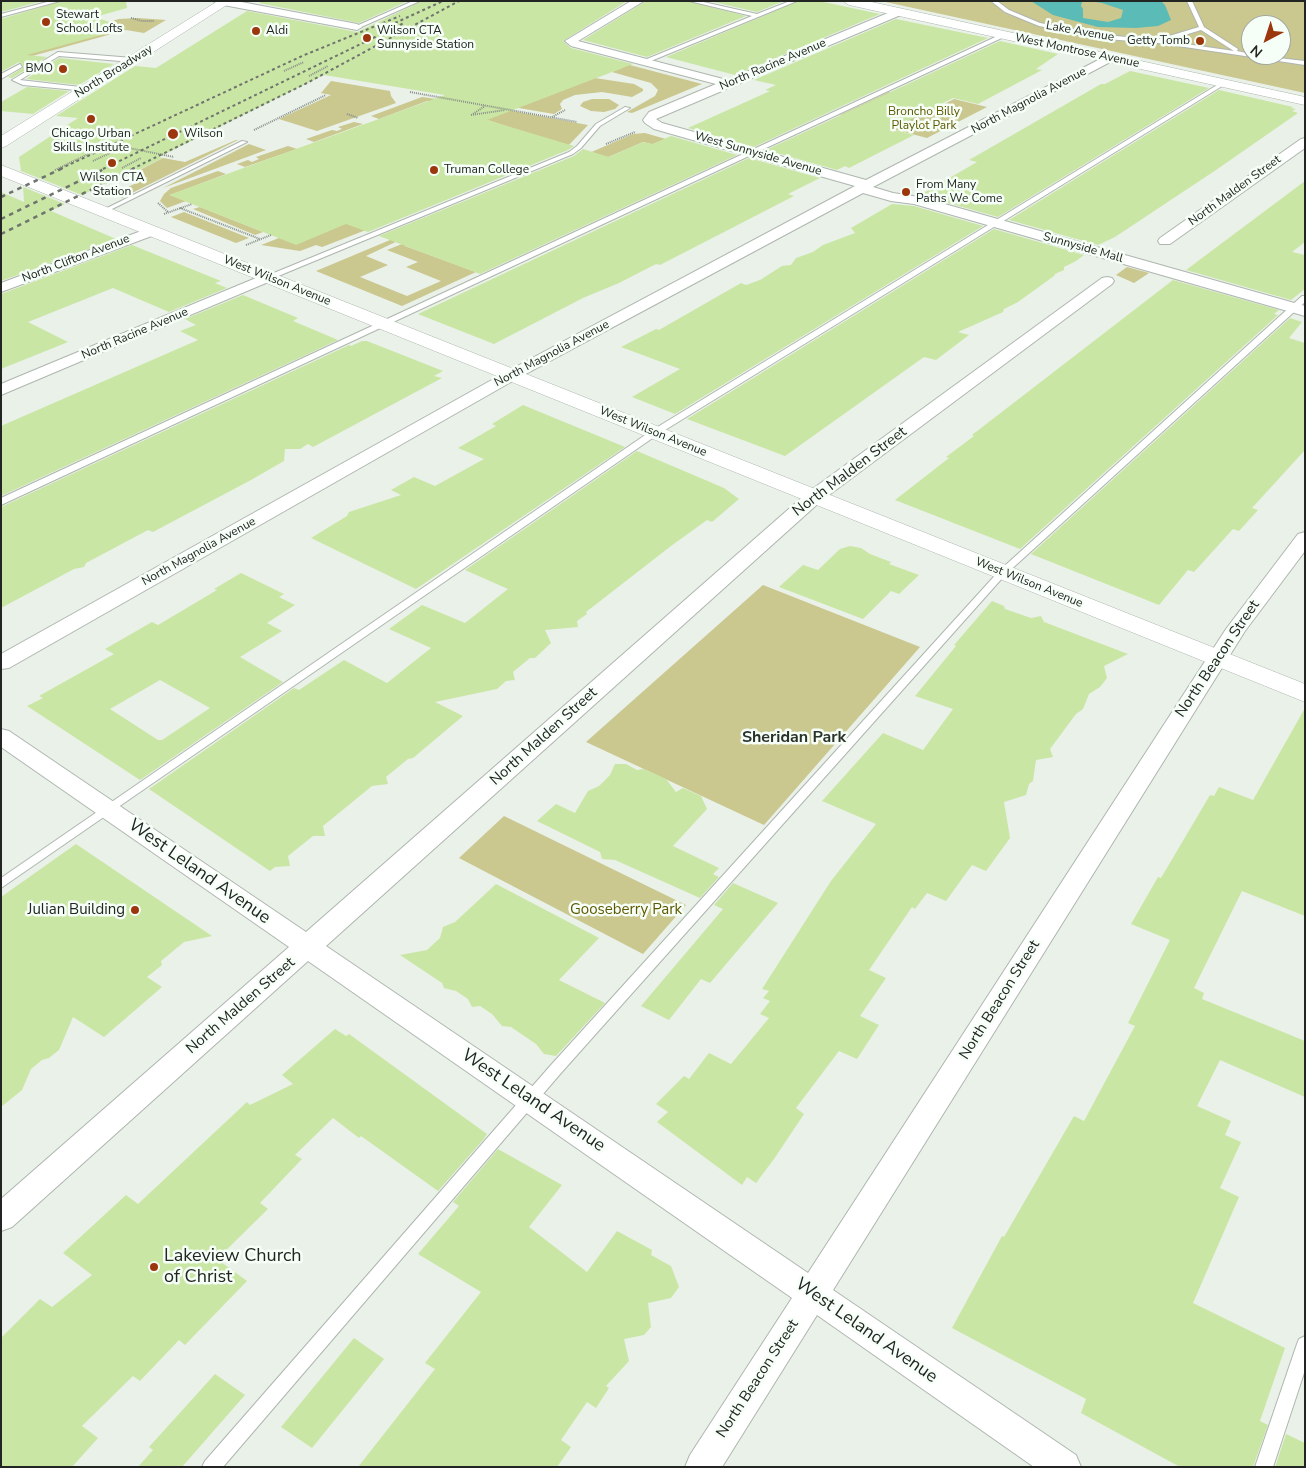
<!DOCTYPE html>
<style>
body{margin:0}
#map{position:relative;width:1306px;height:1468px;overflow:hidden;background:#e9f1e9;font-family:"Nunito Sans",sans-serif}
canvas{display:block}
.frame{position:absolute;inset:0;border:2px solid #222522;pointer-events:none}
.north{position:absolute;left:1241px;top:15px;width:50px;height:50px;box-sizing:border-box;background:#f6fff7;border:1px solid #a1a8a2;border-radius:50%;rotate:220deg;font-size:14px;font-weight:700;line-height:20px;text-align:center;color:#222522}
.north::after{content:'';display:block;margin:auto;width:18px;height:22px;background:#9c360c;clip-path:polygon(50% 0,100% 100%,50% 72%,0 100%)}
</style>
<div id="map">
<canvas width="1306" height="1468"></canvas>
<div class="frame"></div>
<div class="north">N</div>
</div>
<script>
const c = document.querySelector('canvas').getContext('2d');
c.lineJoin = 'round';
function fillPath(path, color) {
  c.fillStyle = color;
  c.fill(path, 'evenodd');
}
function poly(rows) {
  const path = new Path2D();
  for (const r of rows) {
    path.moveTo(r[0], r[1]);
    for (let i = 2; i < r.length; i += 2) path.lineTo(r[i], r[i + 1]);
  }
  return path;
}
function stroke(path, color, width, dash) {
  c.strokeStyle = color;
  c.lineWidth = width;
  c.lineCap = dash ? 'butt' : 'round';
  c.setLineDash(dash || []);
  c.stroke(path);
}
function drawText(font, color, halo, rows, align = 'center') {
  c.font = font + ' "Nunito Sans",sans-serif';
  c.lineWidth = 5;
  c.setLineDash([]);
  c.textBaseline = 'middle';
  c.strokeStyle = halo;
  c.fillStyle = color;
  for (const [text, x, y, turn = 0] of rows) {
    c.save();
    c.translate(x, y);
    c.rotate((+turn || 0) * Math.PI / 180);
    c.textAlign = isNaN(turn) ? turn : align;
    if (halo) c.strokeText(text, 0, 0);
    c.fillText(text, 0, 0);
    c.restore();
  }
}
const green = poly([
 [881,1,1305,1,1305,93],
 [1251,25,1281,25,1281,55,1251,55],
 [138,18,166,20,144,33,126,30,7,63,37,42,119,19],
 [626,64,702,84,632,113,627,112,655,96,658,90,651,83,612,72,622,68],
 [595,78,634,84,643,89,643,91,632,97,602,92,575,95,563,100,560,104,562,109,554,114,466,99],
 [331,81,390,91,391,96,396,103,317,131,279,119,331,95,321,93],
 [889,92,942,105,954,99,987,107,927,138,840,115],
 [422,97,450,101,443,106,427,101,379,119,371,116],
 [592,99,609,99,619,105,615,109,604,112,591,111,580,106,583,102],
 [507,110,588,125,568,146,475,116],
 [354,122,363,124,314,142,306,139,332,130,337,131,342,129,338,127],
 [645,133,676,142,660,146,643,142,583,168,557,167,633,134],
 [236,140,238,140,122,198,112,194,148,178,132,174,163,158,185,162],
 [249,144,266,150,163,188],
 [288,146,297,149,245,167,237,164,248,160,252,162,259,159,256,157],
 [218,171,226,174,170,195,186,201,167,208,160,201,164,194,171,188],
 [200,207,263,232,255,235,193,209],
 [184,212,249,238,236,243,171,217],
 [353,221,371,228,322,247,316,245,300,251,261,245,279,238],
 [402,235,404,238,366,256,388,265,360,277,407,296,441,281,406,267,418,262,387,250,407,242,405,246,476,272,402,306,316,271],
 [1127,267,1149,273,1134,283,1116,275],
 [763,585,920,647,764,825,586,742],
 [504,816,686,905,643,954,459,858]
]);
const water = poly([
 [1031,1,1088,1,1082,2,1081,6,1083,9,1083,18,1108,22,1121,18,1123,10,1102,3,1089,1,1161,1,1165,5,1171,20,1158,26,1136,28,1098,27,1053,15]
]);
const building = poly([
 [1,1,43,1,1,12],
 [62,1,126,1,127,8,95,17,127,28,27,55,47,57,12,78,8,77,24,67,19,62,1,72,1,19],
 [263,1,408,1,359,23,259,3],
 [422,1,627,1,563,41,571,48,633,64,487,120,574,146,568,150,368,232,346,224,296,245,169,195,445,95,324,75,159,157,163,158,124,177,119,180,115,179,82,195,21,171,19,157,78,118,56,116,135,66,156,68,247,11,357,32],
 [646,1,687,1,746,16,647,57,583,40],
 [709,1,784,1,757,12],
 [799,1,819,1,880,14,735,75,666,57],
 [896,19,988,38,754,147,688,128,770,91,765,90,776,85,754,80],
 [1000,41,1058,54,1036,69,1042,70,978,104,953,98,892,129,914,135,849,168,845,166,837,170,766,150],
 [59,58,114,64,79,85,26,79],
 [1130,71,1209,88,998,217,920,195,977,162,969,160,1101,84,1105,84],
 [27,87,69,91,33,114,1,111,1,102],
 [1219,90,1293,107,1291,108,1296,109,1292,111,1298,113,1216,170,1115,237,1098,245,1009,220],
 [671,136,737,155,480,274,379,236,574,156,583,149,609,157,643,142,652,144],
 [749,158,820,178,788,194,794,196,660,265,656,264,619,283,583,298,494,344,418,314],
 [1305,181,1305,242,1292,252,1305,255,1305,289,1291,300,1186,270],
 [23,187,65,204,51,211,116,239,1,281,1,192,24,202],
 [892,204,914,206,983,226,675,414,632,397,680,369,621,347,656,329,659,330,741,283,746,285,760,280,782,266,791,265,796,258,813,252,823,245,855,233,851,228],
 [994,229,1084,255,1076,261,1064,267,1064,270,1055,274,1054,276,1018,302,1004,309,1003,312,958,332,969,335,936,360,924,357,785,456,687,419],
 [132,245,221,281,215,283,227,288,169,312,113,288,28,322,68,342,1,369,1,294],
 [1173,280,1279,310,1274,314,1278,315,1020,549,895,500,949,458,946,457,974,436,972,435],
 [243,295,298,318,293,321,338,340,1,496,1,426,198,340,180,331,196,325,185,319],
 [1290,318,1302,322,1289,338,1305,343,1305,450,1252,508,1258,510,1239,531,1233,529,1194,572,1188,570,1159,605,1031,554],
 [362,341,367,341,443,371,434,376,442,378,313,447,308,444,300,449,285,449,284,461,251,480,153,532,148,530,86,563,84,567,74,569,1,608,1,507,349,345,351,346],
 [523,405,625,447,416,589,311,538,347,516,349,512,401,495,391,490,414,477,435,486,484,459,458,448,496,426,492,424],
 [637,451,724,488,739,499,712,522,707,520,671,546,586,612,587,614,577,621,578,627,545,630,551,643,535,658,530,658,513,672,515,680,506,681,497,689,435,702,463,716,413,758,408,759,386,777,388,784,372,786,323,826,325,836,313,836,288,856,290,866,275,867,270,871,149,789,294,688,299,690,344,660,387,683,431,648,389,629,422,605,465,623,508,589,465,570],
 [850,546,861,548,870,554,891,562,889,564,919,575,899,594,891,591,863,619,779,587,803,565,818,570,840,549],
 [241,573,284,594,279,597,295,605,267,623,282,631,240,657,283,682,140,780,27,706,43,698,39,696,114,654,105,649,152,622,158,625,217,590,214,589],
 [160,680,210,708,162,740,158,740,110,709],
 [992,601,1004,606,1005,609,1031,618,1041,616,1044,622,1128,654,1104,666,1107,678,1100,687,1089,694,1083,709,1076,714,1050,749,1053,757,1036,760,1033,781,1029,784,1026,795,1004,802,1010,838,986,871,972,865,946,901,927,893,915,909,912,907,869,970,886,978,860,1016,879,1025,857,1059,839,1051,796,1108,804,1114,774,1159,756,1183,747,1177,742,1185,657,1122,668,1112,656,1104,684,1076,689,1079,709,1053,731,1064,769,1018,760,1014,770,1001,763,998,769,991,762,989,831,881,876,824,822,801,883,733,923,750,953,709,915,696,956,646,954,645],
 [1305,708,1305,916,1242,891,1194,988,1204,993,1202,999,1305,1041,1305,1097,1220,1060,1197,1106,1231,1121,1225,1135,1241,1142,1220,1188,1239,1197,1193,1303,1285,1348,1260,1421,1268,1425,1253,1467,1180,1467,1081,1413,1086,1399,952,1328,1002,1236,1004,1237,1074,1116,1084,1121,1135,1026,1128,1023,1170,940,1131,924,1158,877,1161,878,1210,795,1214,796,1219,787,1253,800],
 [615,764,626,764,637,770,644,769,666,779,676,792,683,788,701,796,707,809,673,846,719,868,713,874,719,877,700,898,615,860,602,859,600,852,537,821,556,804,575,813,588,791,599,786,610,775],
 [76,844,212,936,184,942,161,961,162,965,147,977,162,987,104,1037,73,1017,59,1050,49,1058,42,1060,31,1069,22,1090,1,1107,1,897],
 [733,883,778,903,710,983,701,979,669,1020,641,1006,723,909,714,905],
 [496,884,599,938,559,980,605,1003,556,1056,544,1054,536,1044,511,1027,502,1026,492,1014,480,1006,472,1007,468,999,456,991,444,988,442,983,400,955,427,950,440,938,443,927,455,922],
 [335,1029,346,1036,349,1034,487,1134,483,1140,438,1191,361,1136,359,1138,333,1118,295,1155,302,1159,260,1203,268,1209,217,1259,247,1281,185,1345,179,1340,140,1381,133,1376,82,1426,98,1438,72,1467,1,1467,1,1338,40,1299,52,1307,92,1275,63,1253,126,1195,138,1204,247,1102,250,1105,293,1084,282,1075],
 [498,1149,562,1185,529,1227,587,1272,617,1231,652,1250,651,1255,671,1266,679,1287,671,1298,648,1303,651,1327,644,1335,624,1339,629,1361,606,1386,609,1388,596,1408,587,1402,561,1440,571,1447,557,1467,358,1467,435,1369,425,1363,481,1292,418,1254,459,1206,453,1202],
 [354,1338,384,1359,312,1448,281,1427],
 [215,1374,245,1395,182,1467,138,1467,153,1450,149,1447],
 [1286,1434,1305,1443,1305,1467,1275,1467]
]);
const path = poly([
 [131,18,142,21,154,21],
 [284,71,304,62],
 [309,76,328,66],
 [410,92,577,122],
 [347,114,358,118],
 [473,114,485,106],
 [471,115,505,110],
 [552,117,565,110],
 [254,130,326,95],
 [606,144,635,132],
 [93,161,112,152],
 [122,168,141,158],
 [55,170,109,144,174,157],
 [158,203,168,212],
 [180,208,260,239],
 [164,214,192,204],
 [246,245,271,235]
]);
const lane = poly([
 [51,1,60,1,1,17,1,14,51,1],
 [413,1,420,1,359,28,354,27,413,1],
 [689,1,699,1,757,14,790,1,797,1,646,63,642,63,642,61,752,16,689,1],
 [991,1,997,1,1009,10,1040,23,1106,35,1156,40,1199,27,1187,1,1192,1,1204,27,1238,49,1237,51,1251,54,1251,55,1305,61,1305,65,1158,43,1106,39,1039,26,1005,12,991,1],
 [1201,30,1234,51,1165,41,1201,30],
 [1004,33,1006,36,1,505,1,498,1004,33],
 [58,52,133,58,136,60,133,62,59,56,20,80,89,88,87,91,23,85,12,80,58,52],
 [20,64,22,67,1,79,1,74,20,64],
 [1222,82,1227,83,657,435,1,888,1,878,651,431,1222,82],
 [625,107,630,108,600,126,581,148,573,154,271,279,264,277,569,152,577,146,596,124,625,107],
 [242,141,247,142,106,212,101,211,242,141],
 [1302,296,1305,296,1305,302,1005,575,561,1073,223,1467,202,1467,205,1461,551,1065,999,571,1302,296],
 [1305,1336,1305,1370,1273,1467,1255,1467,1297,1344,1299,1339,1305,1336]
]);
const street = poly([
 [213,1,236,1,357,24,362,27,357,30,218,4,213,1],
 [631,1,644,1,578,41,727,80,895,10,903,10,904,12,903,14,656,119,662,123,866,180,1106,56,1114,56,1116,58,1114,60,873,187,893,193,920,197,1305,306,1305,316,914,204,891,201,863,193,518,378,9,668,1,669,1,654,506,372,855,186,654,129,645,123,643,120,649,112,716,84,571,46,565,41,631,1],
 [1305,138,1305,148,1170,244,1160,244,1158,241,1160,238,1301,139,1305,138],
 [152,227,157,228,159,231,157,234,1,292,1,283,152,227],
 [268,273,273,274,275,277,273,280,1,395,1,384,268,273],
 [1107,277,1112,278,1114,281,1112,284,821,501,326,946,808,1273,1226,629,1298,534,1305,532,1305,551,1245,631,833,1290,1076,1455,1081,1467,1034,1467,817,1315,722,1467,685,1467,690,1455,792,1298,308,961,12,1227,1,1231,1,1199,289,947,1,747,1,729,9,731,306,932,807,493,1102,278,1107,277]
]);
const secondary = poly([
 [218,1,233,1,6,146,1,148,1,136,218,1],
 [843,1,867,1,1305,97,1305,105,849,5,843,1],
 [1,165,1305,684,1305,702,1,176,1,165]
]);
const railFar1 = poly([
 [395,23,443,1],
 [60,169,302,56,400,16],
 [103,169,404,23],
 [132,169,307,83,459,1]
]);
const rail = poly([
 [1,197,63,168],
 [1,219,106,168],
 [1,234,135,168]
]);
const markers = [
 [46,22,5,"#9c360c"],
 [256,31,5,"#9c360c"],
 [367,38,5,"#9c360c"],
 [1200,41,5,"#9c360c"],
 [63,69,5,"#9c360c"],
 [91,119,5,"#9c360c"],
 [173,134,6,"#9c360c"],
 [112,163,5,"#9c360c"],
 [434,170,5,"#9c360c"],
 [906,192,5,"#9c360c"],
 [135,910,5,"#9c360c"],
 [154,1267,5,"#9c360c"]
];
const farPoinames = [
 ["Stewart",56,15],
 ["School Lofts",56,29],
 ["Aldi",266,31],
 ["Wilson CTA",377,31],
 ["Sunnyside Station",377,45],
 ["Getty Tomb",1190,41,"right"],
 ["BMO",53,69,"right"],
 ["Chicago Urban",91,134,"center"],
 ["Skills Institute",91,148,"center"],
 ["Wilson",184,134],
 ["Truman College",444,170],
 ["Wilson CTA",112,178,"center"],
 ["Station",112,192,"center"],
 ["From Many",916,185],
 ["Paths We Come",916,199]
];
const farStreetnames = [
 ["Lake Avenue",1080,32,10],
 ["West Montrose Avenue",1077,51,12],
 ["North Racine Avenue",773,65,-23],
 ["North Broadway",114,72,-32],
 ["North Magnolia Avenue",1029,101,-28],
 ["West Sunnyside Avenue",758,154,16],
 ["North Malden Street",1235,191,-36],
 ["Sunnyside Mall",1083,248,16],
 ["North Clifton Avenue",76,259,-21],
 ["West Wilson Avenue",277,281,22],
 ["North Racine Avenue",135,334,-23],
 ["North Magnolia Avenue",552,354,-28],
 ["West Wilson Avenue",653,432,22],
 ["North Magnolia Avenue",199,552,-29],
 ["West Wilson Avenue",1029,583,22]
];
const farParknames = [
 ["Broncho Billy",924,112],
 ["Playlot Park",924,126]
];
const streetNames = [
 ["North Malden Street",850,472,-37],
 ["North Beacon Street",1218,659,-56],
 ["North Malden Street",544,737,-42],
 ["North Beacon Street",1000,1000,-58],
 ["North Malden Street",241,1006,-41],
 ["North Beacon Street",758,1379,-57]
];
const poiNames = [
 ["Julian Building",125,910]
];
const parkNames = [
 ["Gooseberry Park",626,910]
];
const neighbourhoodNames = [
 ["Sheridan Park",794,738]
];
const nearStreetnames = [
 ["West Leland Avenue",199,872,35],
 ["West Leland Avenue",533,1101,34],
 ["West Leland Avenue",866,1331,35]
];
const nearPoinames = [
 ["Lakeview Church",164,1257],
 ["of Christ",164,1278]
];
fillPath(green, '#cac78f');
fillPath(water, '#5bbbb7');
fillPath(building, '#cae6a4');
stroke(lane, '#aeb6af', 2);
stroke(street, '#aeb6af', 2);
stroke(secondary, '#aeb6af', 1);
stroke(path, '#8a908a', 2, [1, 1]);
fillPath(lane, '#fff');
fillPath(street, '#fff');
fillPath(secondary, '#fff');
stroke(railFar1, '#6f746f', 2, [3, 3]);
stroke(rail, '#6f746f', 2.5, [4.5, 4.5]);
for (const [x, y, r, color] of markers) {
  const dot = new Path2D();
  dot.arc(x, y, r, 0, 2 * Math.PI);
  c.fillStyle = color;
  c.fill(dot);
  stroke(dot, '#f6fff7', 2);
}
drawText('12px', '#222522', '#f6fff7', farPoinames, 'left');
drawText('12px', '#222522', '#f6fff7', farStreetnames);
drawText('12px', '#5f5800', '#f6fff7', farParknames);
drawText('15px', '#222522', '#f6fff7', streetNames);
drawText('15px', '#222522', '#f6fff7', poiNames, 'right');
drawText('15px', '#5f5800', '#f6fff7', parkNames);
drawText('bold 16px', '#2a312b', '#f6fff7', neighbourhoodNames);
drawText('18px', '#222522', '#f6fff7', nearStreetnames);
drawText('18px', '#222522', '#f6fff7', nearPoinames, 'left');
</script>
